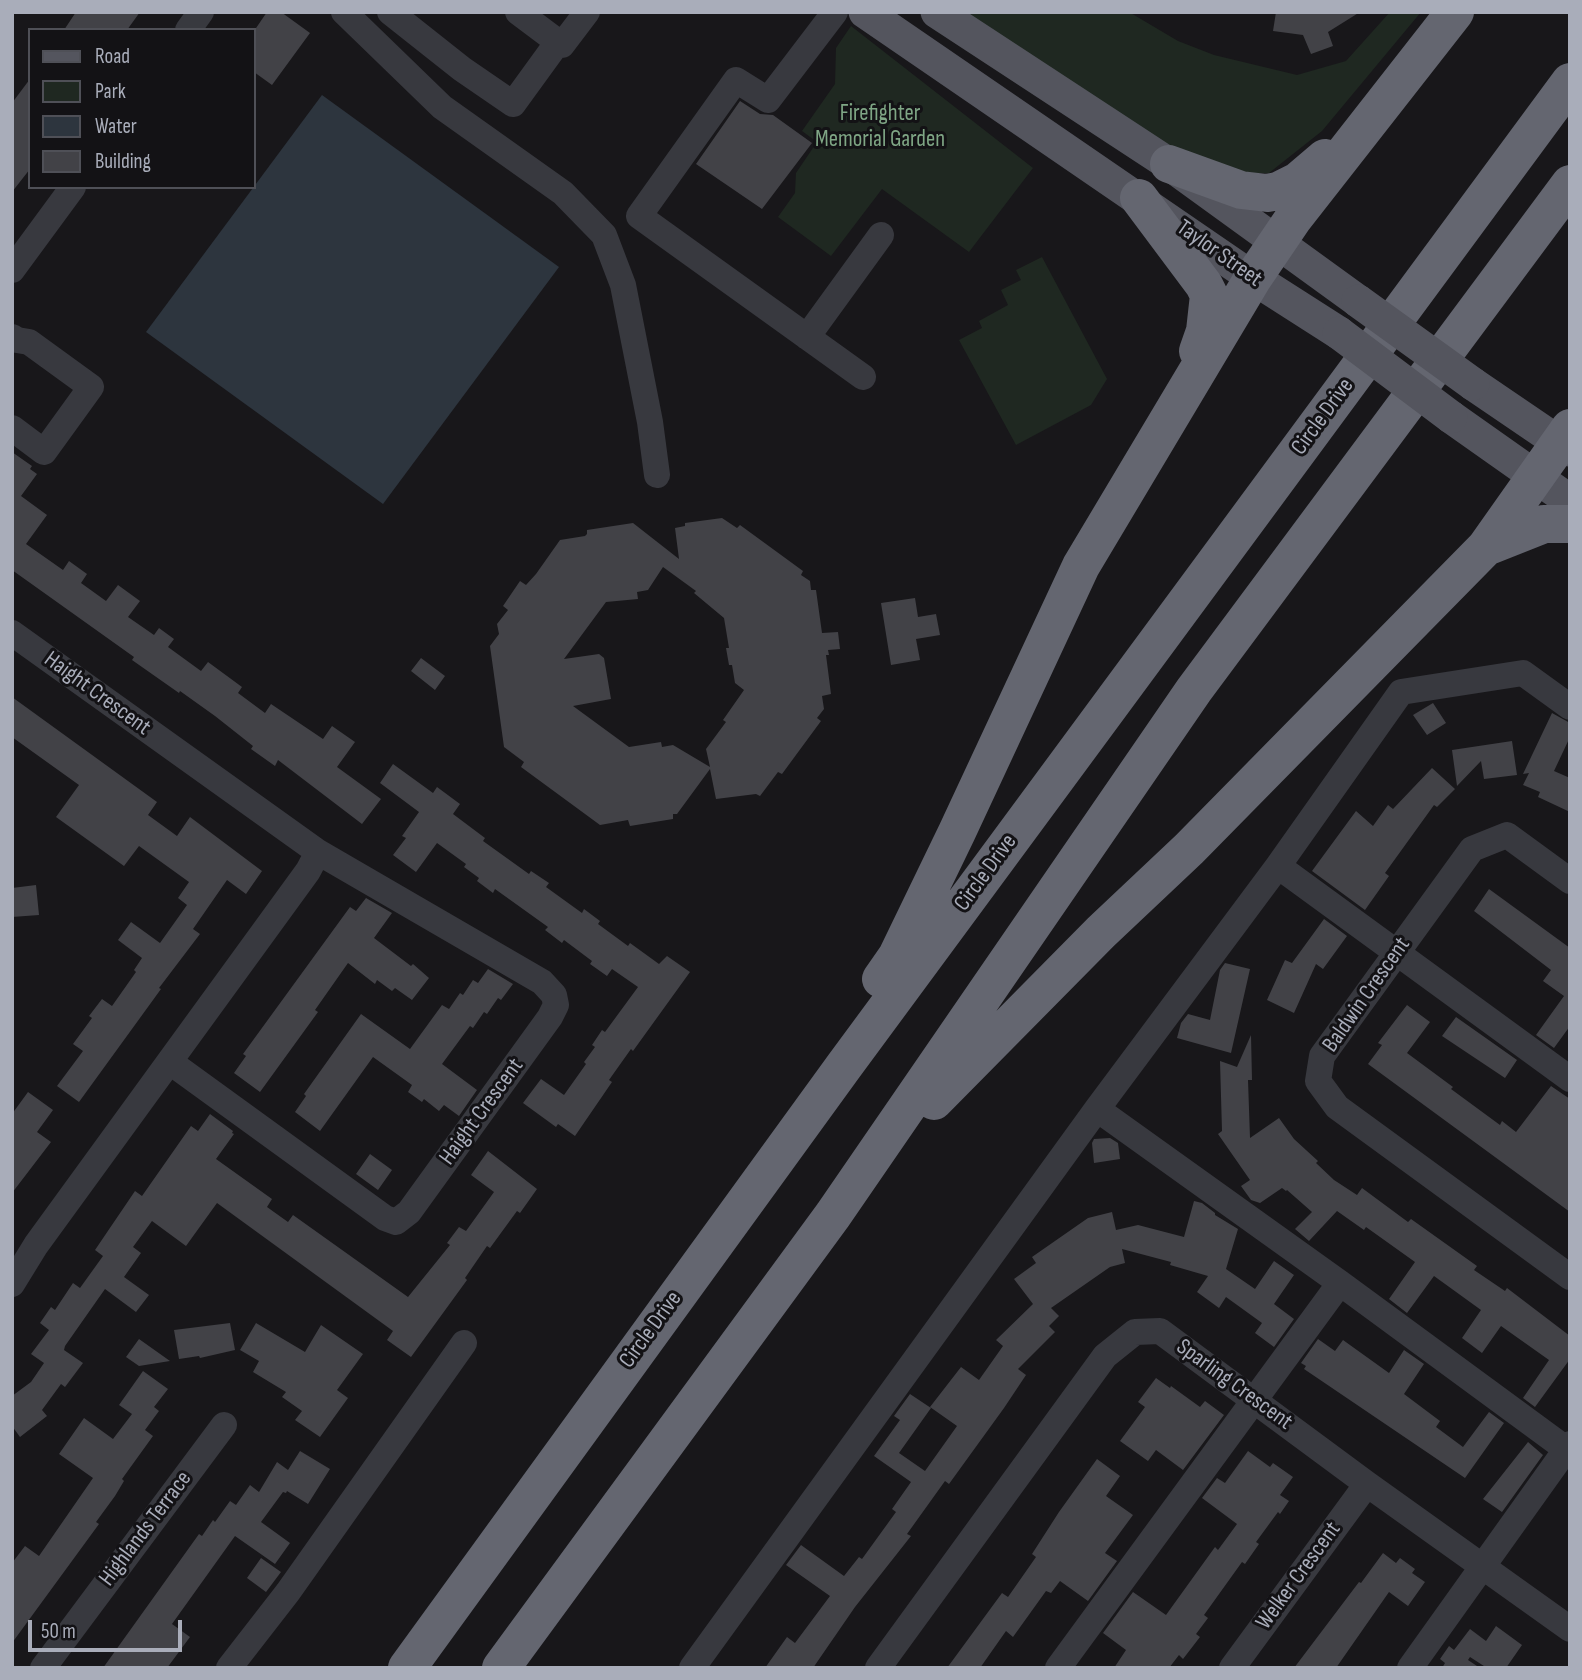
<!DOCTYPE html>
<style>
body{margin:0}
#map{position:relative;width:1582px;height:1680px;overflow:hidden;background:#18171a;font-family:"Sofia Sans Condensed",sans-serif}
canvas{display:block}
.frame{position:absolute;inset:0;border:14px solid #a9adba;pointer-events:none}
.legend{position:absolute;left:28px;top:28px;width:228px;height:161px;box-sizing:border-box;background:#131215;border:2px solid #4f5057;margin:0;padding:9px 12px;list-style:none;font-size:21px;color:#a9adba}
.legend li{display:flex;align-items:center;gap:14px;height:35px}
.legend b{width:35px;border:2px solid #4f5057}
.scale{position:absolute;left:28px;top:1620px;width:154px;height:32px;box-sizing:border-box;border:4px solid #a9adba;border-top:0;padding-left:9px;font-size:21px;line-height:24px;white-space:nowrap;color:#a9adba;-webkit-text-stroke:5px #131215;paint-order:stroke}
</style>
<div id="map">
<canvas width="1582" height="1680"></canvas>
<div class="frame"></div>
<ul class="legend">
<li><b style="height:9px;background:#54555e"></b>Road</li>
<li><b style="height:19px;background:#1f2821"></b>Park</li>
<li><b style="height:19px;background:#2d353e"></b>Water</li>
<li><b style="height:19px;background:#424247"></b>Building</li>
</ul>
<div class="scale">50 m</div>
</div>
<script>
const c = document.querySelector('canvas').getContext('2d');
c.lineJoin = 'round';
function fillPath(path, color) {
  c.fillStyle = color;
  c.fill(path, 'evenodd');
}
function poly(rows) {
  const path = new Path2D();
  for (const r of rows) {
    path.moveTo(r[0], r[1]);
    for (let i = 2; i < r.length; i += 2) path.lineTo(r[i], r[i + 1]);
  }
  return path;
}
function stroke(path, color, width, dash) {
  c.strokeStyle = color;
  c.lineWidth = width;
  c.lineCap = dash ? 'butt' : 'round';
  c.setLineDash(dash || []);
  c.stroke(path);
}
function drawText(font, color, halo, rows, align = 'center') {
  c.font = font + ' "Sofia Sans Condensed",sans-serif';
  c.lineWidth = 6;
  c.setLineDash([]);
  c.textBaseline = 'middle';
  c.strokeStyle = halo;
  c.fillStyle = color;
  for (const [text, x, y, turn = 0] of rows) {
    c.save();
    c.translate(x, y);
    c.rotate((+turn || 0) * Math.PI / 180);
    c.textAlign = isNaN(turn) ? turn : align;
    if (halo) c.strokeText(text, 0, 0);
    c.fillText(text, 0, 0);
    c.restore();
  }
}
const green = poly([
 [958,12,1129,12,1178,41,1214,55,1297,75,1346,61,1390,12,1421,12,1322,131,1269,173,1212,174],
 [851,26,1033,168,969,252,882,189,831,256,778,217,795,193,796,173,817,142,802,131,835,84,836,48],
 [1042,257,1107,379,1091,405,1016,445,959,340,982,328,979,321,1008,305,1001,290,1021,280,1016,270]
]);
const water = poly([
 [322,95,559,267,383,504,146,332]
]);
const building = poly([
 [76,12,140,12,127,30,64,30],
 [267,12,281,12,310,33,272,85,254,72,254,31],
 [1276,12,1360,12,1328,32,1333,46,1311,54,1303,35,1273,31],
 [30,79,30,169,12,192,12,103],
 [740,101,760,114,773,115,812,143,762,209,696,164],
 [12,452,32,466,30,469,37,474,21,496,47,515,26,544,63,570,69,561,87,574,81,583,106,601,118,585,140,601,128,617,154,635,159,628,174,639,168,647,201,671,208,662,242,687,238,693,265,713,271,704,323,739,332,726,355,742,337,767,381,799,362,824,278,760,275,766,251,749,253,746,215,716,180,691,179,693,132,660,134,657,12,570],
 [722,518,737,528,740,525,803,571,801,575,810,581,811,590,816,590,822,633,838,632,840,649,828,650,829,655,826,655,831,694,822,696,824,709,817,718,821,721,782,774,778,772,760,796,756,794,716,799,710,769,677,814,673,814,673,819,630,826,628,820,600,825,521,767,524,762,504,747,490,646,499,634,497,624,508,610,503,606,520,581,526,585,536,574,560,540,585,536,587,534,587,530,633,523,679,559,675,528,685,526,685,523],
 [663,567,696,591,694,593,724,618,729,648,726,648,729,665,732,665,735,683,744,690,723,720,726,722,706,749,710,767,673,745,662,747,661,742,629,747,573,706,611,699,604,658,599,654,564,659,606,602,638,599,637,592,648,590],
 [915,598,918,617,936,614,940,635,916,639,920,660,891,665,881,603],
 [421,658,445,676,435,690,411,671],
 [12,697,157,802,148,815,177,836,190,817,262,871,246,894,227,880,193,929,200,934,159,988,161,989,79,1102,57,1086,83,1051,73,1044,92,1018,89,1016,102,999,112,1006,136,972,134,970,142,958,118,940,131,922,160,943,187,905,178,898,189,882,139,846,124,866,56,817,79,785,12,737],
 [1433,703,1446,723,1427,735,1413,715],
 [1552,713,1570,723,1570,737,1554,771,1570,778,1570,812,1538,797,1540,792,1523,785,1529,773,1523,774],
 [1512,741,1517,775,1484,779,1481,761,1457,786,1452,750],
 [393,764,433,793,437,787,460,804,453,814,485,838,483,841,529,874,531,871,549,883,546,887,582,913,584,909,600,921,598,924,628,946,630,943,659,964,667,956,690,972,633,1051,631,1049,609,1080,612,1082,575,1136,558,1124,556,1127,523,1103,541,1079,564,1095,586,1064,584,1062,595,1047,592,1045,602,1030,605,1032,638,987,612,969,607,976,590,964,592,961,564,940,562,943,545,930,548,927,495,889,493,893,477,881,479,878,464,867,466,864,437,843,416,872,393,855,406,838,402,836,419,812,380,783],
 [1432,768,1455,789,1437,807,1434,805,1385,873,1389,876,1365,910,1312,871,1356,811,1373,826,1388,805,1393,809],
 [36,885,39,915,12,917,12,888],
 [1489,889,1570,948,1570,1026,1554,1048,1536,1035,1564,996,1543,981,1551,970,1474,911],
 [366,898,392,913,374,938,411,966,413,964,429,978,412,1000,395,988,392,991,377,980,375,984,348,963,315,1010,318,1012,260,1092,234,1073,246,1056,243,1054,350,907,356,911],
 [1324,919,1347,936,1323,969,1316,964,1294,1013,1267,1000,1285,960,1292,963],
 [1225,963,1250,969,1231,1053,1177,1038,1181,1023,1188,1014,1210,1020,1220,970],
 [488,969,513,984,501,1000,498,998,487,1014,484,1012,473,1028,470,1026,442,1064,477,1090,459,1116,444,1105,439,1111,424,1099,422,1102,408,1092,412,1085,373,1057,320,1131,295,1112,306,1096,304,1094,361,1014,410,1049,442,1005,449,1009,460,993,463,995,473,980,478,983],
 [1407,1005,1430,1022,1407,1053,1453,1087,1451,1089,1500,1125,1502,1121,1516,1132,1551,1086,1570,1099,1570,1212,1368,1064,1382,1045,1378,1043],
 [1456,1017,1517,1060,1505,1078,1442,1036],
 [1251,1035,1252,1080,1248,1080,1250,1138,1279,1118,1294,1139,1318,1161,1316,1163,1334,1180,1357,1195,1362,1188,1408,1222,1411,1219,1477,1266,1474,1270,1505,1291,1507,1288,1570,1336,1570,1359,1535,1407,1523,1398,1549,1360,1501,1326,1482,1353,1462,1338,1481,1310,1434,1276,1407,1313,1389,1299,1415,1262,1366,1227,1364,1230,1337,1211,1309,1241,1295,1229,1312,1212,1287,1190,1286,1191,1282,1188,1260,1203,1251,1200,1241,1186,1250,1180,1218,1134,1222,1131,1220,1061,1237,1067],
 [28,1092,53,1110,37,1132,51,1142,12,1193,12,1114],
 [210,1114,233,1131,232,1133,234,1134,216,1159,272,1199,267,1207,288,1222,293,1215,408,1297,450,1245,447,1243,459,1227,466,1231,494,1192,471,1175,488,1151,537,1189,520,1213,517,1211,490,1248,487,1246,465,1278,467,1280,411,1357,387,1340,393,1331,217,1203,186,1246,152,1221,133,1247,141,1253,124,1277,149,1295,136,1312,105,1289,65,1346,64,1350,83,1363,65,1387,61,1384,42,1410,47,1416,20,1437,12,1426,12,1396,31,1382,44,1363,31,1354,49,1330,40,1323,51,1307,55,1310,73,1283,80,1288,103,1256,95,1250,135,1191,142,1196,191,1126,198,1131],
 [1110,1138,1118,1143,1120,1159,1094,1163,1092,1143,1094,1139],
 [370,1154,392,1170,378,1190,356,1174],
 [1194,1201,1202,1203,1215,1213,1215,1215,1238,1229,1226,1269,1255,1289,1274,1261,1294,1275,1274,1304,1294,1319,1274,1347,1255,1333,1262,1323,1226,1297,1219,1308,1197,1292,1208,1276,1170,1265,1171,1262,1122,1249,1125,1263,1110,1267,1051,1308,1059,1316,1049,1326,1055,1332,1018,1369,1026,1375,1004,1408,949,1484,945,1481,907,1534,911,1536,855,1607,813,1668,765,1668,787,1637,795,1643,830,1596,786,1565,801,1545,844,1576,859,1557,862,1559,896,1512,892,1509,911,1482,874,1456,900,1420,894,1416,910,1394,931,1408,899,1453,925,1471,957,1426,930,1407,961,1367,979,1380,1003,1346,996,1340,1033,1304,1014,1279,1036,1263,1032,1257,1088,1218,1112,1212,1116,1230,1138,1225,1184,1237],
 [230,1323,235,1350,200,1358,199,1356,179,1359,174,1330],
 [256,1323,305,1352,321,1325,363,1354,337,1390,348,1398,320,1437,295,1420,302,1411,282,1397,286,1392,253,1372,259,1361,240,1350],
 [139,1339,170,1361,139,1366,126,1357],
 [1318,1339,1335,1351,1343,1340,1389,1373,1404,1350,1424,1364,1404,1394,1440,1421,1436,1427,1463,1447,1489,1412,1504,1423,1465,1478,1304,1369,1306,1366,1301,1363],
 [143,1371,168,1389,154,1407,159,1411,145,1430,153,1436,122,1479,124,1481,115,1496,96,1522,99,1524,12,1643,12,1563,25,1546,39,1556,93,1478,59,1454,84,1418,113,1439,132,1414,119,1405],
 [1156,1378,1170,1388,1171,1386,1200,1407,1205,1401,1224,1415,1183,1470,1156,1450,1148,1461,1120,1441,1145,1407,1138,1402],
 [1528,1442,1543,1455,1502,1512,1483,1499],
 [300,1451,330,1469,308,1504,287,1491,286,1493,283,1492,261,1522,290,1543,275,1564,235,1536,172,1624,190,1637,167,1668,103,1668,199,1534,202,1536,213,1520,215,1522,230,1501,236,1505,250,1485,259,1492,277,1462,288,1470],
 [1248,1451,1270,1467,1273,1463,1293,1477,1280,1495,1289,1501,1280,1514,1278,1512,1256,1542,1259,1544,1245,1564,1242,1562,1204,1615,1208,1618,1196,1634,1200,1637,1183,1659,1179,1655,1169,1668,1114,1668,1126,1650,1103,1633,1133,1592,1166,1615,1215,1547,1218,1550,1237,1524,1202,1498,1217,1478,1225,1483],
 [1097,1459,1120,1476,1106,1496,1133,1515,1105,1553,1117,1561,1088,1601,1060,1581,1051,1593,1046,1591,1013,1637,1006,1631,980,1668,947,1668,1002,1593,1008,1597,1036,1557,1032,1554,1059,1512],
 [1383,1553,1396,1563,1400,1558,1415,1569,1412,1573,1425,1582,1408,1606,1389,1592,1336,1668,1294,1668,1359,1582,1361,1583],
 [261,1558,281,1572,266,1592,247,1578],
 [1496,1626,1522,1645,1506,1668,1487,1668,1470,1657,1468,1660,1480,1668,1442,1668,1445,1663,1440,1659,1449,1646,1454,1650,1470,1629,1486,1641]
]);
const minor = poly([
 [344,12,442,107,563,193,604,235,623,285,650,422,657,475],
 [390,12,462,69,513,104,558,42],
 [518,12,562,45,587,12],
 [835,12,768,100,736,80,639,216,863,377],
 [188,30,201,12],
 [12,270,73,187],
 [12,337,17,340,29,342,91,387,44,452,12,428],
 [807,337,881,235],
 [12,633,318,852,308,871,36,1245,12,1284],
 [1278,866,1570,1079],
 [1570,881,1507,835,1472,849,1322,1056,1318,1081,1337,1107,1570,1277],
 [170,1062,385,1218,396,1222,409,1212,550,1017,556,1005,554,995,542,982,318,852],
 [1097,1109,1340,1283,1566,1449],
 [43,1668,224,1425],
 [229,1668,288,1592,464,1343],
 [692,1668,1097,1109,1278,866,1401,692,1523,673,1570,707],
 [878,1668,1105,1356,1135,1332,1160,1331,1367,1484,1570,1629],
 [1058,1668,1340,1283],
 [1232,1668,1367,1484],
 [1410,1668,1570,1444]
]);
const major = poly([
 [865,12,1253,278,1339,333],
 [937,12,1169,164,1358,301],
 [1473,384,1570,450],
 [1451,417,1570,501]
]);
const highway = poly([
 [1169,164,1241,190,1267,193,1278,191,1298,181,1325,158],
 [1139,198,1204,285,1209,295,1205,331,1198,351],
 [1486,547,1544,524,1570,524],
 [881,979,897,956,957,832,1081,566,1253,278,1293,219,1455,12],
 [934,1101,1101,932,1189,849,1486,547,1570,428],
 [407,1668,844,1066,1570,82],
 [501,1668,833,1215,1194,690,1570,184]
]);
const majorBridge = poly([
 [1358,301,1473,384],
 [1339,333,1451,417]
]);
const parkNames = [
 ["Firefighter",880,114],
 ["Memorial Garden",880,140]
];
const streetNames = [
 ["Taylor Street",1219,254,35],
 ["Circle Drive",1323,417,-54],
 ["Haight Crescent",97,694,36],
 ["Circle Drive",986,873,-54],
 ["Baldwin Crescent",1367,995,-55],
 ["Haight Crescent",482,1112,-54],
 ["Circle Drive",651,1330,-54],
 ["Sparling Crescent",1234,1385,36],
 ["Highlands Terrace",146,1529,-53],
 ["Welker Crescent",1299,1576,-54]
];
fillPath(green, '#1f2821');
fillPath(water, '#2d353e');
fillPath(building, '#424247');
stroke(minor, '#38393f', 26);
stroke(major, '#54555e', 33);
stroke(highway, '#646670', 38);
stroke(majorBridge, '#54555e', 33);
drawText('23px', '#7fa685', '#131215', parkNames);
drawText('23px', '#a9adba', '#131215', streetNames);
</script>
